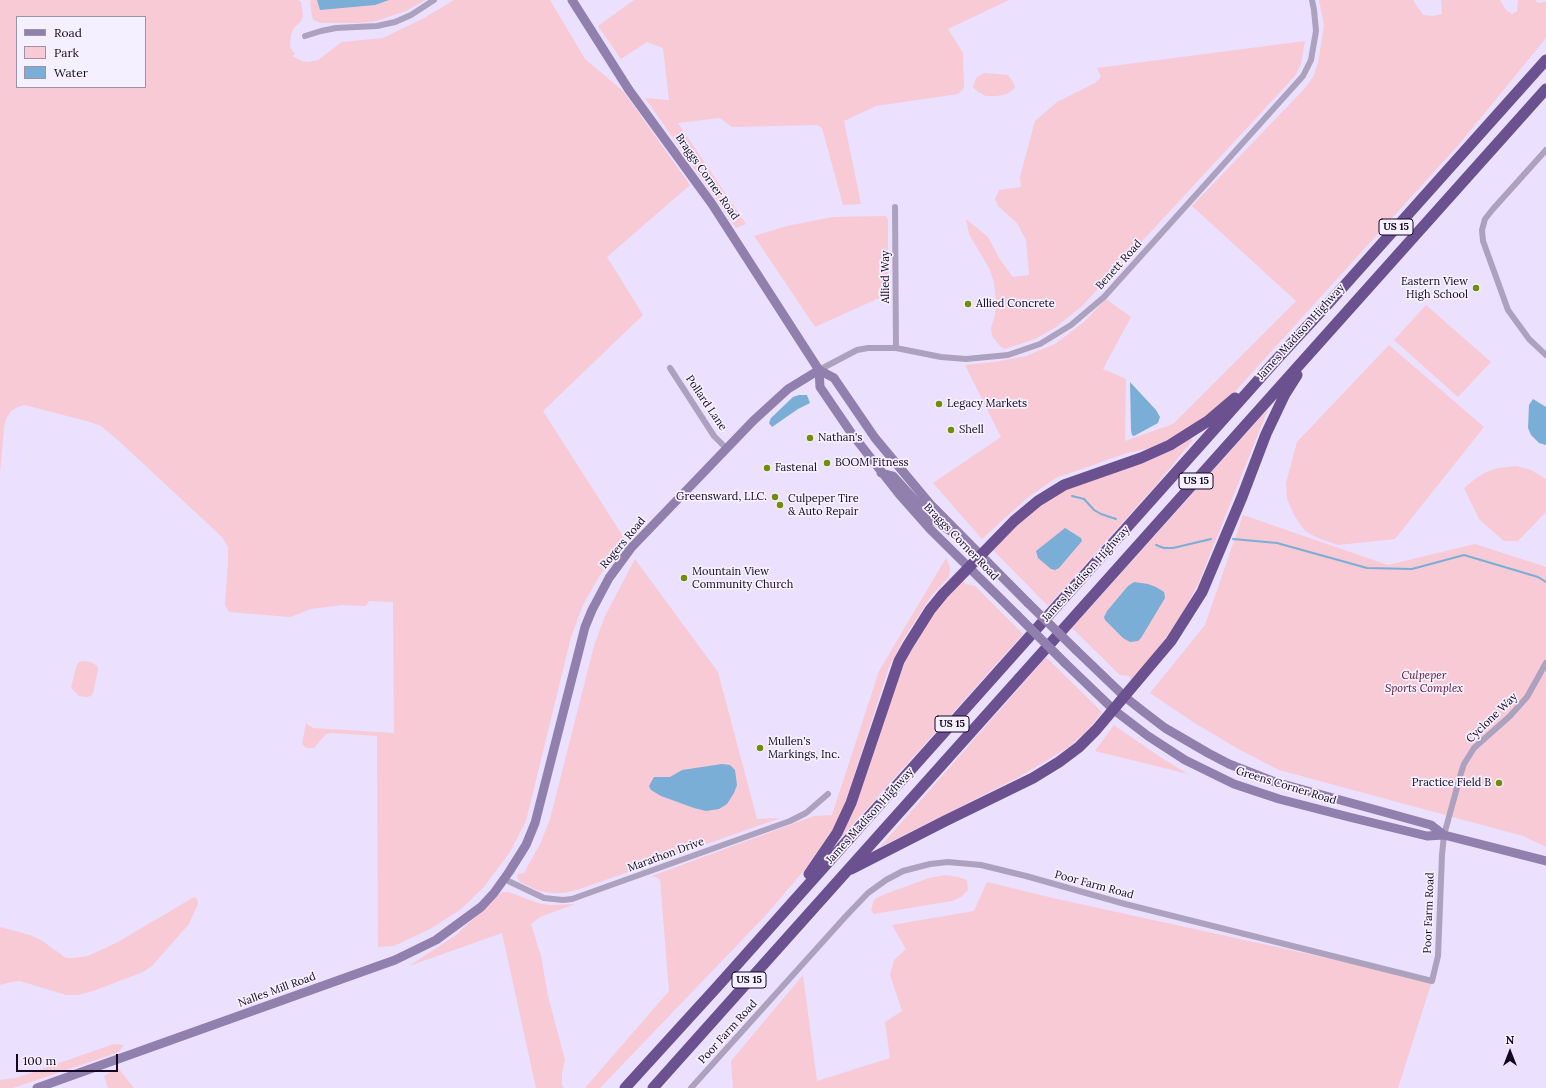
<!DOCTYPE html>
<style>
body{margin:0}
#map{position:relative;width:1546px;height:1088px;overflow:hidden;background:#ebe0fd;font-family:Lora,serif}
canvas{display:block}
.legend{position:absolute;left:16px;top:16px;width:130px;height:72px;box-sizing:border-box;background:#f5f0ff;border:1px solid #9b93a6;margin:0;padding:5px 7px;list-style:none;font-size:12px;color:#130720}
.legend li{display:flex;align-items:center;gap:8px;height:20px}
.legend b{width:20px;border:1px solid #9b93a6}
.north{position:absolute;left:1490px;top:1032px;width:40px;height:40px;-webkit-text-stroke:3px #f5f0ff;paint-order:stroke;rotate:0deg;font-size:11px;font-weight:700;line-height:16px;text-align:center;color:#130720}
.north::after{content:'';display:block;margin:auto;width:14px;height:18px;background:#130720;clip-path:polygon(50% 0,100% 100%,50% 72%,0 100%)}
.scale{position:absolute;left:16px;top:1054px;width:102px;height:18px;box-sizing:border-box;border:2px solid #130720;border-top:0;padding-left:5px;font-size:12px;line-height:14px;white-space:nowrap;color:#130720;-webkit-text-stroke:3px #f5f0ff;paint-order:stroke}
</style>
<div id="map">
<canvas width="1546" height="1088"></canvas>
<ul class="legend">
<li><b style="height:5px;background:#917fad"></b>Road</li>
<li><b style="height:11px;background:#f7cad5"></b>Park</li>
<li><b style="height:11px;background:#7aaed7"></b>Water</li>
</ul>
<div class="north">N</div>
<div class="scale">100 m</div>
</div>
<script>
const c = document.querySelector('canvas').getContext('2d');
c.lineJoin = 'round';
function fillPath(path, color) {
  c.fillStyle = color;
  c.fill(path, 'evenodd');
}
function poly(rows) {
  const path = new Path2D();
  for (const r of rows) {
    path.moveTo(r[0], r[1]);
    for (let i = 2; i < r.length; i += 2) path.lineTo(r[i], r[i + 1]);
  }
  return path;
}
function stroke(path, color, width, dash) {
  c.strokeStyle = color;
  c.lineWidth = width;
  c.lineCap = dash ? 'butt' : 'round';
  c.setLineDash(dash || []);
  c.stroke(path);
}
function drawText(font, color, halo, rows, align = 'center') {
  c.font = font + ' Lora,serif';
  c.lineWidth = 3.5;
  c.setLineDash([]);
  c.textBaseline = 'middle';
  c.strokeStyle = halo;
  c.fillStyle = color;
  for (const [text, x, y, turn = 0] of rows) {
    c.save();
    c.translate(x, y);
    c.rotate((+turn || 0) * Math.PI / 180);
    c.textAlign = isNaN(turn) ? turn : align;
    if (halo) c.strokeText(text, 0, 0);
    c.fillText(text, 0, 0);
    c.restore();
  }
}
const green = poly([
 [0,0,298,0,301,2,303,16,301,21,294,28,291,35,290,47,295,54,292,56,302,61,309,62,318,60,342,42,383,38,424,18,454,0,550,0,585,59,623,91,690,185,607,257,643,315,543,411,626,541,600,575,583,605,571,637,526,821,510,852,483,888,460,910,430,929,394,946,378,947,377,736,332,733,326,734,314,748,306,748,302,744,306,723,313,728,394,733,393,602,369,601,366,606,342,605,311,609,290,617,229,612,225,605,228,561,228,547,222,537,120,442,101,426,90,422,25,405,18,407,11,411,6,419,4,427,0,474],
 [17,17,145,17,145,87,17,87],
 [312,0,425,0,406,11,376,21,359,23,320,23,314,20,312,17,310,1],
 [634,0,1009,0,948,29,963,53,964,88,958,94,876,106,844,121,861,204,843,205,822,128,817,125,732,127,720,118,678,123,746,224,736,228,645,98,669,100,663,48,647,42,621,59,598,26],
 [1319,0,1413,0,1423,15,1433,16,1442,14,1441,0,1500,0,1506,10,1512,14,1517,11,1518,0,1535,0,1538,3,1546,2,1546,38,1461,142,1230,397,1184,432,1150,448,1127,453,1056,478,1027,498,982,539,933,483,1001,437,965,365,995,362,1026,356,1055,344,1084,322,1106,299,1131,317,1103,369,1126,379,1125,441,1173,424,1296,301,1192,206,1306,87,1313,77,1318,63,1324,25],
 [1305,41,1301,64,1295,76,1082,306,1056,327,1035,339,1005,349,1000,346,992,336,991,328,995,315,996,303,994,282,989,268,969,234,966,219,988,237,999,258,1013,277,1029,275,1026,240,1017,223,998,206,995,199,999,190,1021,187,1020,177,1035,121,1057,102,1095,83,1101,77,1097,68],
 [984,73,1008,75,1013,82,1015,88,1007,94,997,96,986,96,978,92,973,87,976,78],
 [886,216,888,220,888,294,815,327,754,236,787,226,832,217],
 [1426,305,1491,362,1458,397,1394,340],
 [1389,345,1484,427,1395,539,1338,545,1318,538,1305,531,1294,515,1287,499,1286,483,1297,442],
 [1268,409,1199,582,1184,611,1153,656,1131,680,1129,676,1120,675,1072,628],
 [1190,438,1193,440,1156,485,1048,606,992,549,1023,518,1041,504,1065,490,1152,459,1178,447],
 [1516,466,1531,470,1546,479,1546,512,1518,541,1504,541,1479,519,1464,488,1475,479,1486,472,1498,468],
 [1243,515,1388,565,1475,544,1546,567,1546,847,1523,836,1279,770,1240,750,1193,722,1150,693,1205,625],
 [946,558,950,567,949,577,932,595,904,638,889,667,843,809,834,827,807,867,765,916,600,1088,585,1088,669,991,660,879,652,876,814,816,832,815,879,671],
 [635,559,718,672,757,819,780,818,577,890,564,893,552,893,539,891,520,882,517,877,518,874,524,873,541,842,550,819,594,646,605,616],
 [962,580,966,584,975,586,1023,634,838,841,907,657,932,615,948,594],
 [1046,657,1102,712,1086,732,1069,747,1019,777,880,847],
 [83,661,91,662,97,666,98,670,93,693,91,696,87,697,79,696,71,688,76,667,79,662],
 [1114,725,1160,757,1188,774,1095,751],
 [945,875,958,877,967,880,968,890,961,897,952,901,879,913,874,914,871,910,874,900,880,896,929,878],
 [987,882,1057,899,1432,981,1398,1088,733,1088,731,1061,803,975,817,1081,890,1058,885,1022,902,1011,890,975,894,960,906,949,892,925,974,911],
 [502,892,508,892,541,904,551,905,575,904,540,917,531,924,541,956,548,996,565,1060,562,1073,562,1086,564,1088,536,1088,502,933,409,966,456,935],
 [194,897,197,899,198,904,189,924,152,966,143,972,93,991,78,995,66,995,20,981,11,982,0,985,0,927,30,935,41,940,66,958,74,958,88,956,118,942],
 [114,1044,124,1045,119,1052,13,1088,0,1088,0,1080,16,1078],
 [118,1068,134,1088,108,1088,104,1076]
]);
const water = poly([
 [317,0,389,0,375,5,320,10],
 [1130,382,1156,410,1160,417,1158,423,1134,436,1132,435,1131,430],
 [799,395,807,395,810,403,798,409,772,427,769,423,771,418,793,397],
 [1533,399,1546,407,1546,445,1539,443,1531,435,1528,428,1529,405],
 [1065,528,1081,538,1082,541,1059,568,1055,570,1051,569,1038,558,1036,551],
 [1134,582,1148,584,1156,587,1164,592,1165,598,1141,638,1138,641,1130,642,1123,638,1105,620,1104,617,1107,611,1128,586],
 [722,764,730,765,735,770,737,785,734,793,727,804,719,809,706,811,694,808,661,796,651,790,649,786,654,777,670,777,682,770]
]);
const stream = poly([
 [1072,496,1084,499,1094,510,1101,514,1116,519],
 [1233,539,1277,543,1367,568,1412,569,1464,555,1538,577,1546,582],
 [1156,545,1164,548,1173,548,1211,539]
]);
const street = poly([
 [305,36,321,31,336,28,377,26,395,22,411,15,434,0],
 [1546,150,1493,209,1485,219,1482,230,1483,241,1508,310,1529,339,1546,355],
 [895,207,896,348],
 [670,368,714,436,726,448],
 [819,370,857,350,868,348,896,348,941,357,966,359,1008,355,1040,344,1071,325,1104,297,1303,76,1311,60,1316,31,1314,10,1312,0],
 [504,879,544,898,563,900,572,899,790,821,806,813,828,794],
 [691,1088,846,916,868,893,886,880,903,871,930,864,948,862,981,865,1026,876,1125,904,1432,981,1438,956,1442,855,1444,835,1461,773,1464,764,1474,748,1510,716,1527,697,1546,663]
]);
const secondary = poly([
 [572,0,629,90,712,204,808,353,819,370,820,387,852,434,899,494,930,529,1017,615],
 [819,370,834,378,875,438,930,504,1028,603],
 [881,473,893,476,932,519,952,532],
 [1076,650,1125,697,1144,712,1165,728,1208,753,1229,764,1275,782,1431,825,1444,835],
 [1065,663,1114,710,1148,736,1185,760,1234,784,1279,799,1349,817,1427,836,1444,835,1546,861],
 [37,1088,395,960,436,940,481,907,494,893,509,872,526,845,535,823,585,627,592,610,609,578,631,548,753,421,788,389,819,370]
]);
const highway = poly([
 [851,869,945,821,1033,778,1059,762,1079,747,1096,730,1171,641,1202,592,1242,497,1266,434,1285,394,1297,375],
 [809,874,837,833,851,803,899,661,908,645,930,610,943,594,1014,521,1038,501,1064,485,1141,458,1170,445,1208,421,1235,398],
 [625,1088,717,987,1278,358,1327,305,1546,60],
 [653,1088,1546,89]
]);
const secondaryBridge = poly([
 [1028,603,1076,650],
 [1017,615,1065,663]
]);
const markers = [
 [1476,288,4,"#718c06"],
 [968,304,4,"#718c06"],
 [939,404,4,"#718c06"],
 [951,430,4,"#718c06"],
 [810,438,4,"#718c06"],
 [827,463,4,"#718c06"],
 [767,468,4,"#718c06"],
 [775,497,4,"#718c06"],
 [780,505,4,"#718c06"],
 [684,578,4,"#718c06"],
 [760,748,4,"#718c06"],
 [1499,783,4,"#718c06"]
];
const shields = [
 [1396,227,34],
 [1196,481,34],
 [952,724,34],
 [749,980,34]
];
const shieldNames = [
 ["US 15",1396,227],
 ["US 15",1196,481],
 ["US 15",952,724],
 ["US 15",749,980]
];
const streetNames = [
 ["Braggs Corner Road",707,177,55],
 ["Benett Road",1119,265,-48],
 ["Allied Way",886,277,-90],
 ["James Madison Highway",1301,332,-48],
 ["Pollard Lane",706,403,56],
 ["Braggs Corner Road",961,542,46],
 ["Rogers Road",623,543,-50],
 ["James Madison Highway",1086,574,-48],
 ["Cyclone Way",1492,718,-44],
 ["Greens Corner Road",1286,786,17],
 ["James Madison Highway",870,816,-48],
 ["Marathon Drive",666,855,-20],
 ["Poor Farm Road",1094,885,15],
 ["Poor Farm Road",1429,913,-88],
 ["Nalles Mill Road",277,990,-20],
 ["Poor Farm Road",728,1032,-48]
];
const poiNames = [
 ["Eastern View",1468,282,"right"],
 ["High School",1468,295,"right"],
 ["Allied Concrete",976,304],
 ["Legacy Markets",947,404],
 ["Shell",959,430],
 ["Nathan's",818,438],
 ["BOOM Fitness",835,463],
 ["Fastenal",775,468],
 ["Greensward, LLC.",767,497,"right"],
 ["Culpeper Tire",788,499],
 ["& Auto Repair",788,512],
 ["Mountain View",692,572],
 ["Community Church",692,585],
 ["Mullen's",768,742],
 ["Markings, Inc.",768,755],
 ["Practice Field B",1491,783,"right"]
];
const parkNames = [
 ["Culpeper",1424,676],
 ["Sports Complex",1424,689]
];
fillPath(green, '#f7cad5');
fillPath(water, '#7aaed7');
stroke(stream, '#7aaed7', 2);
stroke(street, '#ada1c0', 6);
stroke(secondary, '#917fad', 9);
stroke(highway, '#6c5191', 11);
stroke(secondaryBridge, '#917fad', 9);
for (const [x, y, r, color] of markers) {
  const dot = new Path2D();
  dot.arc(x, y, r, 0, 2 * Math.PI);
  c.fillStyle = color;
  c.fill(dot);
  stroke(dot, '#f5f0ff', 1.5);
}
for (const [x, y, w] of shields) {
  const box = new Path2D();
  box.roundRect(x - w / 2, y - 8, w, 16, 3);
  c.fillStyle = '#f5f0ff';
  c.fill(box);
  stroke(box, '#130720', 1);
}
drawText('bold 10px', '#130720', null, shieldNames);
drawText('11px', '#130720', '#f5f0ff', streetNames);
drawText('11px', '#130720', '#f5f0ff', poiNames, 'left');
drawText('italic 11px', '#5b0d2c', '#f5f0ff', parkNames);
</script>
